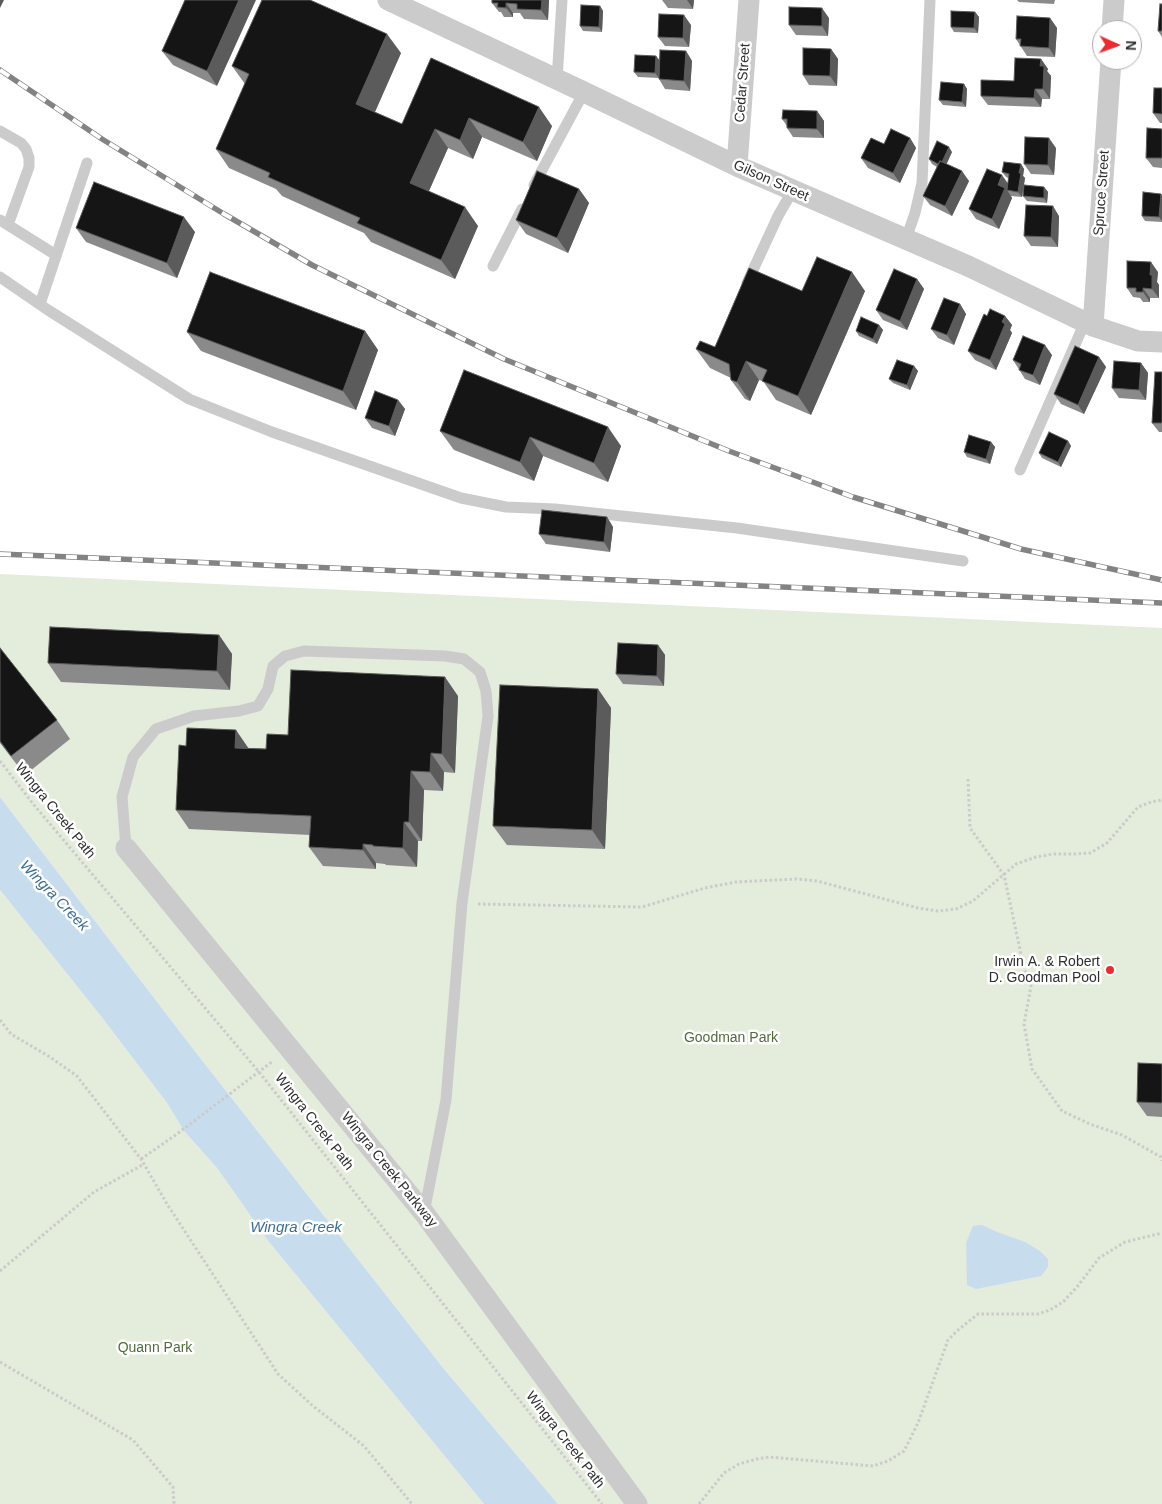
<!DOCTYPE html>
<style>
body{margin:0}
#map{position:relative;width:1162px;height:1504px;overflow:hidden;background:#fff;font-family:Arial,sans-serif}
canvas{display:block}
.north{position:absolute;left:1092px;top:20px;width:50px;height:50px;box-sizing:border-box;background:#fff;border:1px solid #ababab;border-radius:50%;rotate:92deg;font-size:14px;font-weight:700;line-height:20px;text-align:center;color:#2e2e2e}
.north::after{content:'';display:block;margin:auto;width:18px;height:22px;background:#ec2a30;clip-path:polygon(50% 0,100% 100%,50% 72%,0 100%)}
</style>
<div id="map">
<canvas width="1162" height="1504"></canvas>
<div class="north">N</div>
</div>
<script>
const c = document.querySelector('canvas').getContext('2d');
c.lineJoin = 'round';
function fillPath(path, color) {
  c.fillStyle = color;
  c.fill(path, 'evenodd');
}
function poly(rows) {
  const path = new Path2D();
  for (const r of rows) {
    path.moveTo(r[0], r[1]);
    for (let i = 2; i < r.length; i += 2) path.lineTo(r[i], r[i + 1]);
  }
  return path;
}
function stroke(path, color, width, dash) {
  c.strokeStyle = color;
  c.lineWidth = width;
  c.lineCap = dash ? 'butt' : 'round';
  c.setLineDash(dash || []);
  c.stroke(path);
}
function drawText(font, color, halo, rows, align = 'center') {
  c.font = font + ' Arial,sans-serif';
  c.lineWidth = 5;
  c.setLineDash([]);
  c.textBaseline = 'middle';
  c.strokeStyle = halo;
  c.fillStyle = color;
  for (const [text, x, y, turn = 0] of rows) {
    c.save();
    c.translate(x, y);
    c.rotate((+turn || 0) * Math.PI / 180);
    c.textAlign = isNaN(turn) ? turn : align;
    if (halo) c.strokeText(text, 0, 0);
    c.fillText(text, 0, 0);
    c.restore();
  }
}
const green = poly([
 [0,574,1162,628,1162,1504,558,1504,444,1369,194,1050,0,797],
 [0,890,100,1015,167,1103,184,1131,217,1168,269,1242,484,1504,0,1504]
]);
const water = poly([
 [0,797,194,1050,444,1369,558,1504,484,1504,269,1242,217,1168,184,1131,167,1103,100,1015,0,890],
 [982,1225,997,1232,1025,1242,1040,1251,1048,1259,1048,1267,1041,1276,976,1289,967,1285,966,1243,973,1226]
]);
const path = poly([
 [0,761,34,805,259,1072,602,1504],
 [968,779,970,828,1004,875,1024,968,1031,986,1024,1024,1032,1069,1062,1111,1090,1124,1122,1135,1161,1157,1162,1161],
 [478,904,642,907,705,888,736,882,796,879,817,881,918,908,938,911,956,909,973,901,1016,864,1036,857,1054,854,1074,854,1090,853,1107,843,1138,807,1151,802,1162,800],
 [0,1020,11,1034,50,1057,77,1076,141,1159,167,1204,278,1374,313,1406,364,1446,412,1504],
 [141,1159,177,1134,273,1061],
 [0,1271,94,1192,144,1164],
 [0,1362,133,1440,173,1487,174,1504],
 [699,1504,724,1473,739,1464,757,1459,769,1457,873,1466,888,1461,904,1451,918,1423,948,1340,958,1330,978,1314,1038,1314,1050,1310,1063,1302,1077,1287,1099,1258,1125,1242,1162,1233]
]);
const service = poly([
 [557,80,562,0],
 [0,131,21,143,26,149,29,158,29,167,8,225],
 [534,185,584,92],
 [0,220,56,255],
 [906,239,915,213,922,183,930,0],
 [493,266,522,209],
 [0,277,48,310,189,399,272,432,461,498,506,507,555,509,737,528,963,561],
 [747,283,778,216,793,190],
 [40,304,87,163],
 [1020,470,1085,322],
 [126,848,122,797,133,757,156,729,194,716,239,711,258,706,268,689,273,666,285,656,304,651,445,656,464,659,480,672,486,691,488,716,462,903,446,1100,424,1213]
]);
const minor = poly([
 [388,0,584,92,737,166,968,266,1093,326,1138,341,1162,342],
 [1112,30,1114,0],
 [737,166,749,0],
 [1093,326,1111,60],
 [126,848,424,1213,637,1504]
]);
const rail = poly([
 [0,70,102,139,224,214,312,265,504,359,729,451,853,497,1021,549,1162,580],
 [0,554,1162,603]
]);
const wall = poly([
 [185,0,217,86,173,65,162,51],
 [549,0,548,20,524,19,520,13,513,13,513,17,504,17,501,12,499,12,492,3],
 [662,0,694,0,693,9,668,8],
 [1017,0,1055,0,1054,4,1019,2],
 [1162,4,1162,37,1158,31],
 [600,6,603,11,602,32,583,31,580,26],
 [975,12,979,17,978,33,954,32,951,27],
 [829,18,828,36,796,35,789,25],
 [1050,18,1057,28,1055,57,1027,56,1016,39],
 [691,25,689,47,665,46,658,37],
 [831,49,838,59,837,86,809,85,803,75],
 [686,51,692,61,690,91,665,89,659,79,659,78,638,77,634,72,656,56,660,61],
 [401,53,375,112,402,124,431,58,552,126,537,161,482,137,473,159,448,148,429,191,478,226,455,279,371,242,364,233,282,196,276,189,229,168,216,149,245,84,232,66],
 [1041,59,1048,69,1047,71,1051,76,1050,99,1042,99,1041,107,988,105,981,96,1014,81],
 [964,84,967,89,966,107,943,105,939,100],
 [1162,88,1162,123,1160,123,1153,113],
 [817,111,824,121,824,138,793,137,787,128,787,126,782,119],
 [1162,129,1162,168,1153,167,1146,158],
 [910,138,916,148,900,183,868,168,861,158,884,144],
 [1056,148,1054,175,1031,174,1024,164],
 [952,152,946,164,969,181,952,216,930,205,923,196,937,167,932,164,929,159],
 [1021,164,1024,169,1023,176,1025,178,1022,197,1011,196,1012,198,999,229,976,219,969,209,1008,183,1008,178,1006,177,1002,172],
 [1044,187,1048,192,1047,203,1027,201,1023,196],
 [579,189,589,203,568,253,526,234,516,220],
 [1162,195,1162,222,1145,221,1142,216],
 [1059,216,1058,247,1031,246,1024,236],
 [76,228,195,232,177,278,86,242],
 [1158,272,1157,282,1159,285,1159,298,1150,298,1150,302,1143,302,1140,298,1133,297,1127,288],
 [917,279,924,289,907,330,883,320,876,310],
 [802,291,865,291,811,415,776,400,763,381,759,380,750,401,745,399,731,380,731,378,710,368,696,349,715,347],
 [960,304,966,314,954,345,938,338,931,329],
 [1005,316,1012,325,1010,330,1012,333,996,370,975,360,968,351],
 [879,325,883,330,877,344,859,336,856,331],
 [365,331,378,350,356,410,201,351,187,332],
 [1052,355,1040,385,1025,379,1013,360],
 [1099,357,1106,367,1084,414,1061,404,1054,394],
 [1141,363,1148,373,1146,400,1119,398,1112,388],
 [914,366,918,371,910,390,893,383,889,379],
 [464,370,621,446,608,482,543,456,534,481,454,450,440,431],
 [1162,372,1162,432,1159,432,1152,423],
 [398,400,405,409,395,436,372,428,365,418],
 [1068,441,1071,446,1061,467,1042,458,1039,453],
 [991,442,995,447,990,464,967,457,964,452],
 [607,517,613,527,610,552,546,544,539,534],
 [219,635,232,654,230,690,61,682,48,663],
 [658,645,665,655,664,686,623,684,616,674],
 [0,648,57,720,70,739,25,775,0,743],
 [598,689,611,708,605,849,507,845,493,826],
 [458,696,455,773,444,772,443,791,424,790,422,841,418,841,417,867,386,865,385,864,376,863,376,869,323,866,309,847,310,835,189,829,176,810,248,748,266,749,288,735],
 [1162,1064,1162,1117,1147,1116,1137,1102]
]);
const shadedWall = poly([
 [0,0,4,0,0,8],
 [239,0,256,0,217,86,207,71],
 [542,0,549,0,548,20,541,10],
 [687,0,694,0,693,9],
 [506,3,513,13,513,17,506,8],
 [600,6,603,11,602,32,599,27],
 [822,8,829,18,828,36,822,26],
 [975,12,979,17,978,33,974,28],
 [684,15,691,25,689,47,683,38],
 [1050,18,1057,28,1055,57,1049,48],
 [387,34,401,53,370,123,356,104],
 [831,49,838,59,837,86,830,76],
 [686,51,692,61,690,91,684,81],
 [656,56,660,61,659,78,655,73],
 [1041,59,1048,69,1047,71,1051,76,1050,99,1043,89,1040,66],
 [964,84,967,89,966,107,962,102],
 [1035,89,1042,99,1041,107,1034,98],
 [539,107,552,126,537,161,523,142],
 [817,111,824,121,824,138,817,129],
 [469,118,482,137,473,159,460,140],
 [435,129,448,148,424,202,410,183],
 [910,138,916,148,900,183,893,173],
 [1049,138,1056,148,1054,175,1048,165],
 [949,147,952,152,944,170,940,165],
 [1021,164,1024,169,1023,176,1025,178,1022,197,1018,192,1019,173],
 [962,171,969,181,952,216,945,206],
 [1002,175,1009,185,1007,190,1012,198,999,229,992,219,998,185],
 [1044,187,1048,192,1047,203,1044,198],
 [579,189,589,203,568,253,557,238],
 [1161,194,1162,195,1162,221,1159,217],
 [1053,206,1059,216,1058,247,1051,237],
 [465,207,478,226,455,279,441,260],
 [184,217,195,232,177,278,167,263],
 [1151,262,1158,272,1157,282,1159,285,1159,298,1152,289,1150,275],
 [852,272,865,291,811,415,798,396],
 [917,279,924,289,907,330,900,321],
 [1143,288,1150,298,1150,302,1143,292],
 [960,304,966,314,954,345,947,335],
 [1005,316,1012,325,1010,330,1012,333,996,370,990,360],
 [879,325,883,330,877,344,873,339],
 [365,331,378,350,356,410,343,391],
 [1045,345,1052,355,1040,385,1033,375],
 [1099,357,1106,367,1084,414,1078,405],
 [746,361,759,380,750,401,737,382],
 [1141,363,1148,373,1146,400,1139,390],
 [914,366,918,371,910,390,907,385],
 [398,400,405,409,395,436,389,426],
 [608,427,621,446,608,482,594,463],
 [530,437,543,456,534,481,520,462],
 [1068,441,1071,446,1061,467,1058,462],
 [991,442,995,447,990,464,986,459],
 [607,517,613,527,610,552,604,542],
 [219,635,232,654,230,690,217,671],
 [658,645,665,655,664,686,657,676],
 [445,677,458,696,455,773,442,754],
 [598,689,611,708,605,849,592,830],
 [236,730,249,749,235,748],
 [431,753,444,772,443,791,430,772],
 [411,771,424,790,422,841,409,822],
 [404,822,418,841,417,867,403,848],
 [363,844,376,863,376,869,363,850]
]);
const building = poly([
 [185,0,239,0,207,71,162,51,185,0],
 [262,0,310,0,387,34,356,104,402,124,431,58,539,107,523,142,469,118,460,140,435,129,410,183,465,207,441,260,357,223,360,218,268,177,270,173,216,149,249,74,232,66,262,0],
 [492,0,542,0,541,10,517,9,517,4,506,3,506,8,497,7,498,3,492,3,492,0],
 [1160,4,1162,4,1162,31,1158,31,1160,4],
 [581,5,600,6,599,27,580,26,581,5],
 [789,7,822,8,822,26,789,25,789,7],
 [951,11,975,12,974,28,951,27,951,11],
 [659,14,684,15,683,38,658,37,659,14],
 [1017,16,1050,18,1049,48,1020,46,1021,39,1016,39,1017,16],
 [803,48,831,49,830,76,803,75,803,48],
 [660,50,686,51,684,81,659,79,660,50],
 [635,55,656,56,655,73,634,72,635,55],
 [1015,58,1041,59,1040,66,1044,66,1043,89,1035,89,1034,98,981,96,981,80,1014,81,1015,58],
 [941,82,964,84,962,102,939,100,941,82],
 [1154,88,1162,88,1162,114,1153,113,1154,88],
 [783,110,817,111,817,129,787,128,787,119,782,119,783,110],
 [1147,128,1162,129,1162,158,1146,158,1147,128],
 [891,129,910,138,893,173,861,158,871,138,884,144,891,129],
 [1025,137,1049,138,1048,165,1024,164,1025,137],
 [937,141,949,147,942,162,940,161,938,164,929,159,937,141],
 [940,161,962,171,945,206,923,196,940,161],
 [1004,162,1021,164,1019,173,1021,173,1018,192,1007,190,1009,174,1002,172,1004,162],
 [987,169,1002,175,998,185,1005,188,992,219,969,209,987,169],
 [537,171,579,189,557,238,516,220,537,171],
 [94,182,184,217,167,263,76,228,94,182],
 [1024,185,1044,187,1044,198,1023,196,1024,185],
 [1143,192,1161,194,1159,217,1142,216,1143,192],
 [1026,205,1053,206,1051,237,1024,236,1026,205],
 [817,257,852,272,798,396,762,381,767,370,746,361,737,382,731,380,729,364,696,349,700,341,715,347,749,268,802,291,817,257],
 [1127,261,1151,262,1150,275,1152,275,1152,289,1143,288,1143,292,1136,292,1136,288,1127,288,1127,261],
 [894,269,917,279,900,321,876,310,894,269],
 [210,272,365,331,343,391,187,332,210,272],
 [944,298,960,304,947,335,931,329,944,298],
 [990,309,1005,316,1002,322,1005,324,990,360,968,351,984,314,987,316,990,309],
 [861,317,879,325,873,339,856,331,861,317],
 [1023,336,1045,345,1033,375,1019,370,1021,364,1013,360,1023,336],
 [1075,346,1099,357,1078,405,1054,394,1075,346],
 [897,360,914,366,907,385,889,379,897,360],
 [1114,361,1141,363,1139,390,1112,388,1114,361],
 [464,370,608,427,594,463,530,437,520,462,440,431,464,370],
 [1155,372,1162,372,1162,423,1152,423,1155,372],
 [375,391,398,400,389,426,365,418,375,391],
 [1049,432,1068,441,1058,462,1039,453,1049,432],
 [969,435,991,442,986,459,964,452,969,435],
 [542,510,607,517,604,542,539,534,542,510],
 [50,627,219,635,217,671,48,663,50,627],
 [618,643,658,645,657,676,616,674,618,643],
 [0,648,57,720,11,756,0,741,0,648],
 [291,670,445,677,442,754,431,753,430,772,411,771,409,822,404,822,403,848,373,846,373,845,363,844,363,850,309,847,311,816,176,810,179,745,186,746,187,728,236,730,235,748,266,749,267,734,288,735,291,670],
 [500,685,598,689,592,830,493,826,500,685],
 [1138,1063,1162,1064,1162,1103,1137,1102,1138,1063]
]);
const markers = [
 [1110,970,5,"#ec2a30"]
];
const streetNames = [
 ["Cedar Street",743,83,-86],
 ["Gilson Street",771,181,24],
 ["Spruce Street",1102,193,-86],
 ["Wingra Creek Path",55,811,51],
 ["Wingra Creek Path",314,1122,52],
 ["Wingra Creek Parkway",389,1170,51],
 ["Wingra Creek Path",565,1440,52]
];
const poiNames = [
 ["Irwin A. & Robert",1100,962],
 ["D. Goodman Pool",1100,978]
];
const parkNames = [
 ["Goodman Park",731,1038],
 ["Quann Park",155,1348]
];
const waterNames = [
 ["Wingra Creek",54,896,46],
 ["Wingra Creek",296,1228]
];
fillPath(green, '#e4ecdb');
fillPath(water, '#c7dded');
stroke(path, '#cbcbcb', 3, [2.5, 2.5]);
stroke(service, '#cbcbcb', 11);
stroke(minor, '#cbcbcb', 21);
stroke(rail, '#838383', 5.5);
stroke(rail, '#fff', 4, [11]);
fillPath(wall, '#8a8a8a');
fillPath(shadedWall, '#5b5b5b');
fillPath(building, '#151515');
stroke(building, '#5b5b5b', 1);
for (const [x, y, r, color] of markers) {
  const dot = new Path2D();
  dot.arc(x, y, r, 0, 2 * Math.PI);
  c.fillStyle = color;
  c.fill(dot);
  stroke(dot, '#fff', 2);
}
drawText('14px', '#2e2e2e', '#fff', streetNames);
drawText('14px', '#2e2e2e', '#fff', poiNames, 'right');
drawText('14px', '#4f6c3a', '#fff', parkNames);
drawText('italic 15px', '#396d94', '#fff', waterNames);
</script>
